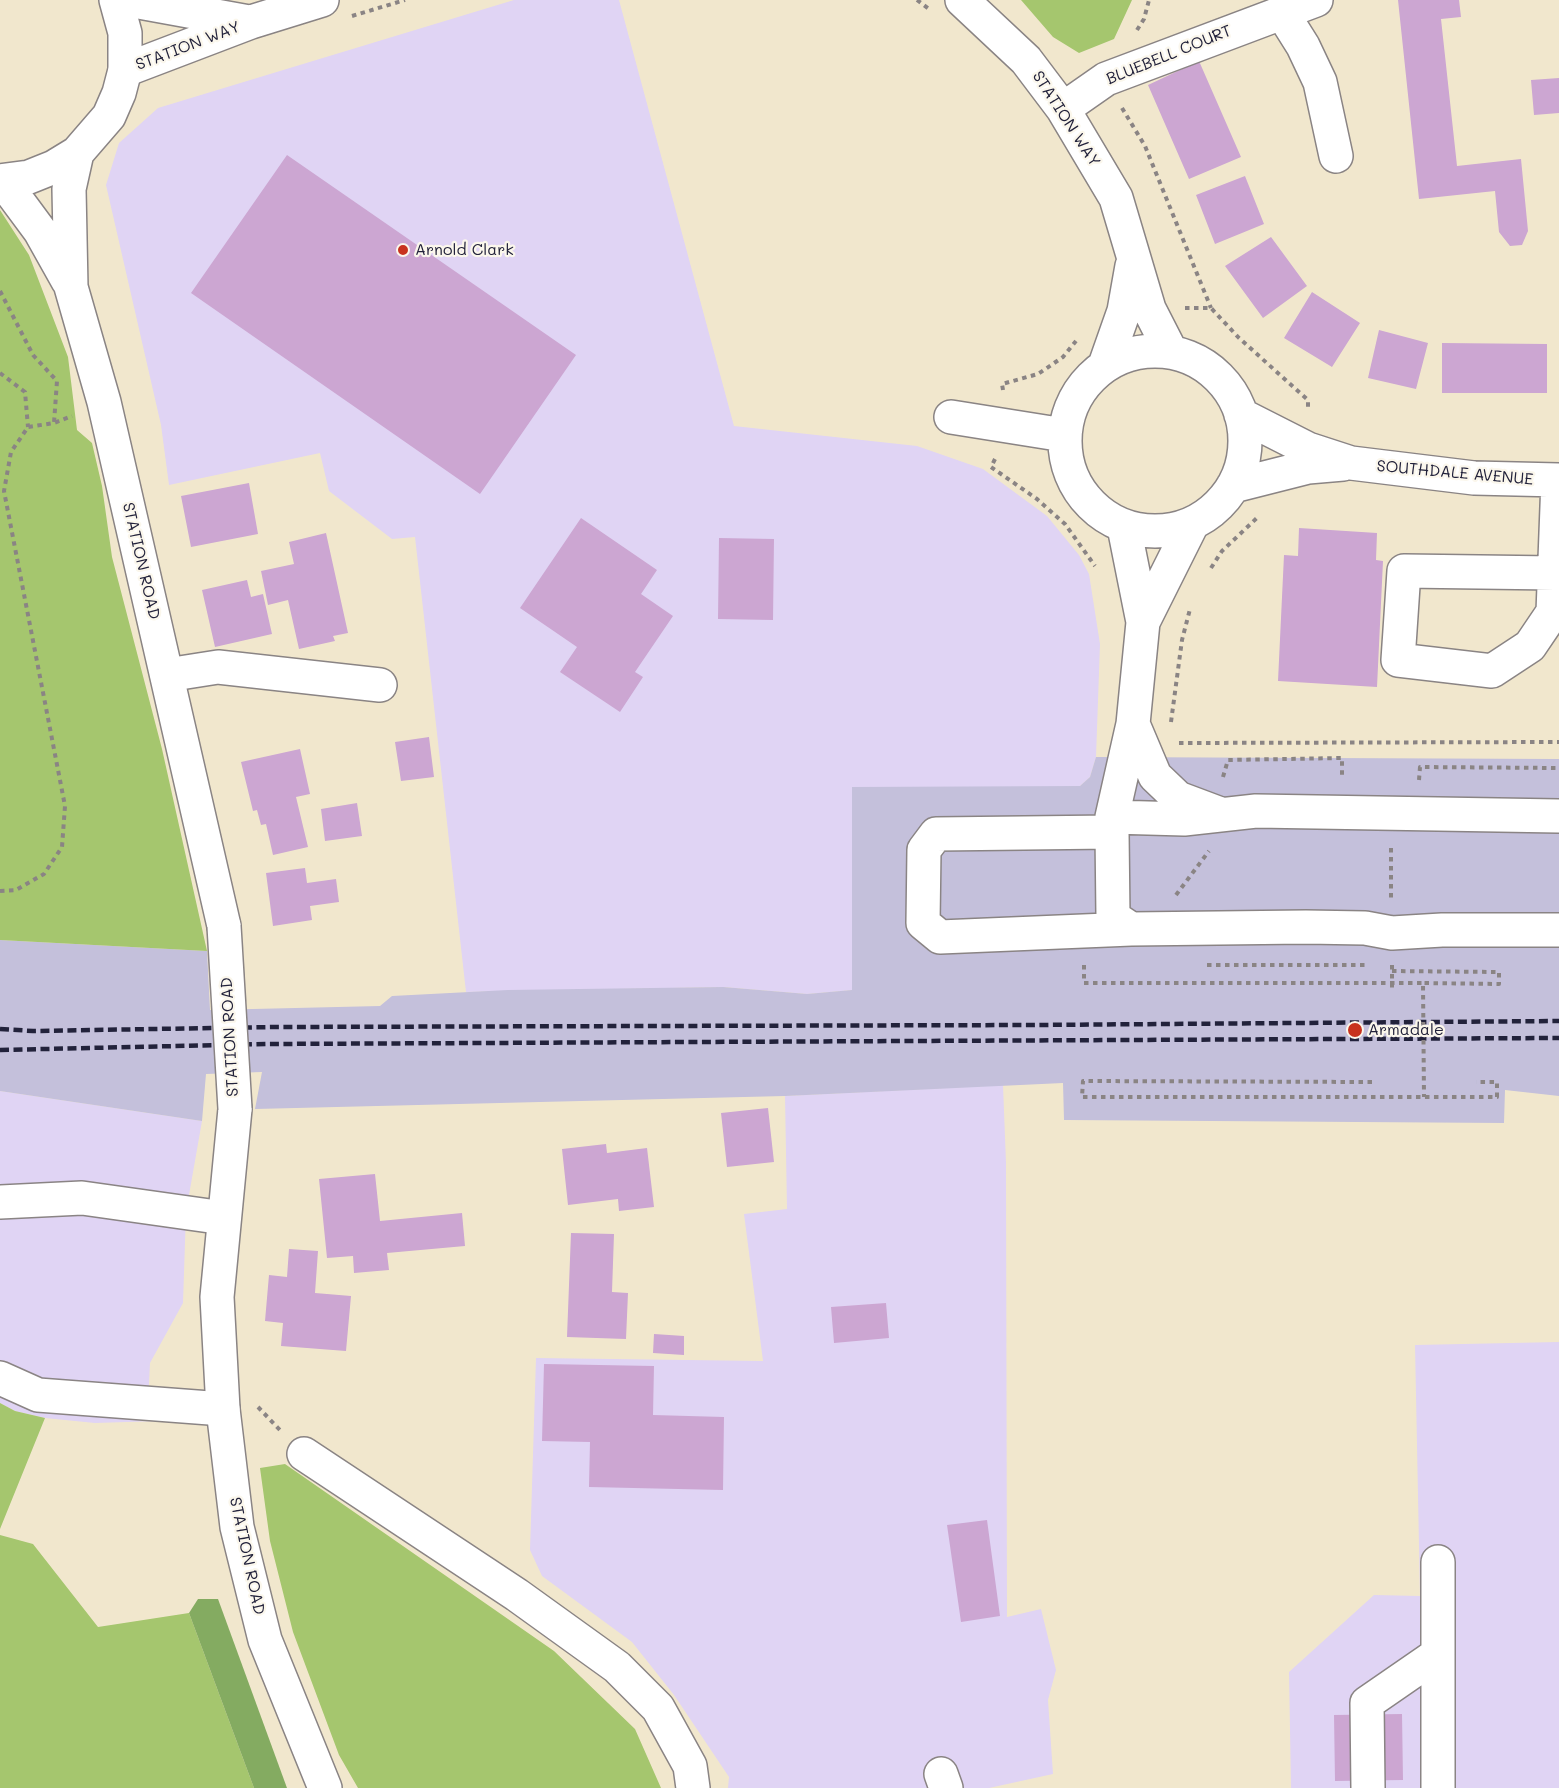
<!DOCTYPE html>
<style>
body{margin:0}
canvas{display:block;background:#f1e7cd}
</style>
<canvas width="1559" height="1788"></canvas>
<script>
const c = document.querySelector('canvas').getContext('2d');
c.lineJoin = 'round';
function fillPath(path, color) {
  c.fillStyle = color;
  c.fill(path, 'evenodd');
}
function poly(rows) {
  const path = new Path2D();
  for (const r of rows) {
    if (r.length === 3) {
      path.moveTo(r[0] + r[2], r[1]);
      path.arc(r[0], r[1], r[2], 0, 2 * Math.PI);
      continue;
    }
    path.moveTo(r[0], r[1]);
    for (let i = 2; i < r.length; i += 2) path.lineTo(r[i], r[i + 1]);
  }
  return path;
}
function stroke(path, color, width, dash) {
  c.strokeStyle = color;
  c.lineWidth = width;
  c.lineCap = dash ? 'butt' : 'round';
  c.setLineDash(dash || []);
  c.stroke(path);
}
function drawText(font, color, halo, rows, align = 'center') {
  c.font = font + ' Mali,sans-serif';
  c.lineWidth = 4.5;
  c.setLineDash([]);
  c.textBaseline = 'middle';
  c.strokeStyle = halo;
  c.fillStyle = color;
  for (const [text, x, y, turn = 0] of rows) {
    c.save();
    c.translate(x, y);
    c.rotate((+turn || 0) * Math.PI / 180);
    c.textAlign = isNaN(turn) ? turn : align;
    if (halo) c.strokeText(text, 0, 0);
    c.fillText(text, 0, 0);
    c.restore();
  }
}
const built = poly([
 [514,0,619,0,734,426,917,446,983,469,1047,516,1079,555,1089,574,1100,644,1096,757,1090,777,1080,786,1065,787,852,787,853,990,807,994,723,987,466,992,415,537,392,539,329,491,320,453,169,485,161,425,106,185,119,143,158,108],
 [1003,1085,1006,1163,1007,1617,1041,1609,1056,1670,1048,1700,1053,1774,989,1788,728,1788,729,1777,674,1695,632,1642,542,1576,530,1550,536,1358,763,1361,744,1214,787,1209,785,1096],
 [0,1091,202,1121,186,1212,183,1303,150,1363,148,1404,159,1421,95,1423,45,1418,15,1411,0,1403],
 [1559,1342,1559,1788,1291,1788,1289,1672,1374,1595,1420,1596,1415,1345]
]);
const industrial = poly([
 [1096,757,1559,759,1559,1096,1505,1090,1504,1123,1064,1120,1063,1083,785,1096,255,1109,262,1072,206,1074,202,1121,0,1091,0,940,207,951,210,1010,380,1006,392,996,508,990,723,987,807,994,852,990,852,787,1080,786,1090,777]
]);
const green = poly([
 [1021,0,1132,0,1114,39,1079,53,1053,37],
 [0,210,29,255,68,357,77,430,92,443,102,486,112,557,162,749,207,951,0,940],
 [0,1403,15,1411,45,1418,0,1529],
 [285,1464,554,1651,635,1729,661,1788,358,1788,339,1755,293,1632,270,1541,260,1468],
 [0,1535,33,1544,98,1627,189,1613,254,1788,0,1788]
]);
const forest = poly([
 [198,1599,218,1599,287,1788,254,1788,189,1613]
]);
const building = poly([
 [1398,0,1459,0,1461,17,1441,19,1457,166,1521,159,1528,231,1522,245,1510,246,1499,232,1495,191,1419,199],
 [1199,61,1241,157,1189,179,1148,85],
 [1559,78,1559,113,1534,115,1531,80],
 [287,155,576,355,480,494,191,293],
 [1245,176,1264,224,1215,244,1196,195],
 [1271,237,1307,286,1263,318,1225,266],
 [1312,292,1360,323,1332,367,1284,338],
 [1379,330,1428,343,1416,389,1368,378],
 [1442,343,1547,344,1547,393,1442,393],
 [249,483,258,534,191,547,181,496],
 [581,518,657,570,641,594,673,616,635,672,643,677,620,712,560,672,577,647,520,608],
 [1299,528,1377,533,1376,560,1383,561,1377,687,1278,681,1284,555,1298,556],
 [326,533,348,633,333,636,335,641,299,649,288,600,268,605,261,571,294,564,289,542],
 [719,538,774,539,773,620,718,619],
 [247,580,251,597,263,594,272,634,215,647,202,590],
 [429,737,434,777,401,781,395,742],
 [300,749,310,794,296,797,308,847,273,855,266,824,261,825,257,810,253,811,241,762],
 [357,803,362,836,325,841,321,809],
 [305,868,307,883,336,879,339,902,310,906,312,920,273,926,266,873],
 [768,1108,774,1162,727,1167,721,1113],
 [606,1144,607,1153,647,1148,654,1207,619,1211,618,1199,568,1205,562,1149],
 [375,1174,380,1221,462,1213,465,1246,387,1253,389,1270,354,1273,353,1256,327,1258,319,1179],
 [571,1233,614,1234,612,1292,628,1293,626,1339,567,1337],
 [289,1249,318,1251,315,1293,351,1296,346,1351,281,1346,283,1323,265,1321,269,1275,287,1277],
 [886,1303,889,1338,834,1343,831,1307],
 [654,1334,684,1336,684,1355,653,1353],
 [544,1364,654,1366,653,1415,724,1417,723,1490,589,1487,590,1442,542,1441],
 [987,1520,1000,1616,961,1622,947,1525],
 [1402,1714,1403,1780,1335,1781,1334,1715]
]);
const path = poly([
 [917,0,929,9],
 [352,16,405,0],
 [1137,30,1144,19,1149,0],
 [1122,108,1145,146,1211,308],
 [0,291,33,355,57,381,54,423],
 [1185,308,1211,308,1239,338,1308,400,1308,410],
 [0,373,25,392,28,427],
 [1003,390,1002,384,1038,374,1063,357,1076,341],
 [995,459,991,467,1037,499,1065,524,1095,566],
 [1211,568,1222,551,1259,516],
 [1171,722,1182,640,1190,609],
 [1179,743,1559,742],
 [1223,777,1228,760,1342,758,1342,778],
 [1419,780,1420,767,1559,768],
 [1391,848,1391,898],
 [0,891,16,890,44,874,62,847,65,806,4,491,11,452,28,427,54,423,72,416],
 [1176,895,1209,851],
 [1207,965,1367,965],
 [1392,965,1392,988],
 [1392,971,1499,972,1499,984,1423,983],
 [1372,1082,1083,1081,1082,1097,1497,1097,1497,1082,1476,1082],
 [258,1407,280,1430]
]);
const minor = poly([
 [128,0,249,22],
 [962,0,1026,60,1063,109,1116,198,1149,309,1171,352],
 [1281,11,1303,46,1320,82,1336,156],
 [125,70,251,22,322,0],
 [1063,109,1106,79,1316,0],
 [1155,441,90],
 [1105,365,1124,311,1132,266],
 [1241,415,1308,449,1351,463,1474,478,1559,480],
 [951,417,1064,435],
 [1233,486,1308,467,1343,464],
 [1124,527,1143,622,1133,724,1112,817,1112,832,936,834,924,850,923,923,940,937,1131,929,1306,927,1365,928,1392,933,1442,930,1559,930],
 [1555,573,1404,571,1398,660,1492,671,1530,646,1553,612,1558,480],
 [1143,622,1192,524],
 [167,675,218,667,380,685],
 [1133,724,1155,776,1178,798,1218,813],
 [1112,817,1184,819,1256,811,1559,816],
 [1112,832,1113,917,1131,929],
 [0,1202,82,1198,224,1218],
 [0,1378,38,1395,223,1409],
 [304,1454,517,1595,617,1667,658,1708,690,1766,693,1788],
 [941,1774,946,1788],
 [1368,1788,1367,1703,1438,1654],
 [1438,1788,1438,1562]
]);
const major = poly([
 [77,153,69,189,71,287,104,402,224,926],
 [0,181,29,177,54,167,77,153,109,116,119,93,125,70,125,33,116,0],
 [3,181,40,231,68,281],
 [235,1109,217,1297,223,1409,237,1527,265,1640,325,1788]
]);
const rail = poly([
 [0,1029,33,1031,275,1027,1033,1025,1559,1021],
 [0,1050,266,1044,1559,1038]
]);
const pathBridge = poly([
 [1084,965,1084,983,1423,983,1424,1097]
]);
const majorBridge = poly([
 [224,926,235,1109]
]);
const markers = [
 [403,250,6,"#c8321e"],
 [1355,1030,8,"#c8321e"]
];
const streetNames = [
 ["STATION WAY",188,46,-21],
 ["BLUEBELL COURT",1169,55,-22],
 ["STATION WAY",1066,119,57],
 ["SOUTHDALE AVENUE",1455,473,5],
 ["STATION ROAD",141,561,77],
 ["STATION ROAD",230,1037,-93],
 ["STATION ROAD",247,1556,78]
];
const poiNames = [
 ["Arnold Clark",415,250],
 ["Armadale",1368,1030]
];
fillPath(built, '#e0d4f4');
fillPath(industrial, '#c4c0db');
fillPath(green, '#a5c66e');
fillPath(forest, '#84ab61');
fillPath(building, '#cca6d2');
stroke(minor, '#8a8484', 36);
stroke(major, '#8a8484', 36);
stroke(path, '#8a8484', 4, [4.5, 4.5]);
stroke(minor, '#fff', 33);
stroke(major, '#fff', 33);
stroke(rail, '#22223b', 4.5, [9, 4.5]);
stroke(majorBridge, '#8a8484', 36, []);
stroke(pathBridge, '#8a8484', 4, [4.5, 4.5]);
stroke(majorBridge, '#fff', 33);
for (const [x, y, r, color] of markers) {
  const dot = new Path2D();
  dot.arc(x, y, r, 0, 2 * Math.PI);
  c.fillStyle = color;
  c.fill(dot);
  stroke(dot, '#fbf7ec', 2);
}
drawText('16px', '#22223b', '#fbf7ec', streetNames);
drawText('16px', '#22223b', '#fbf7ec', poiNames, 'left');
</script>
